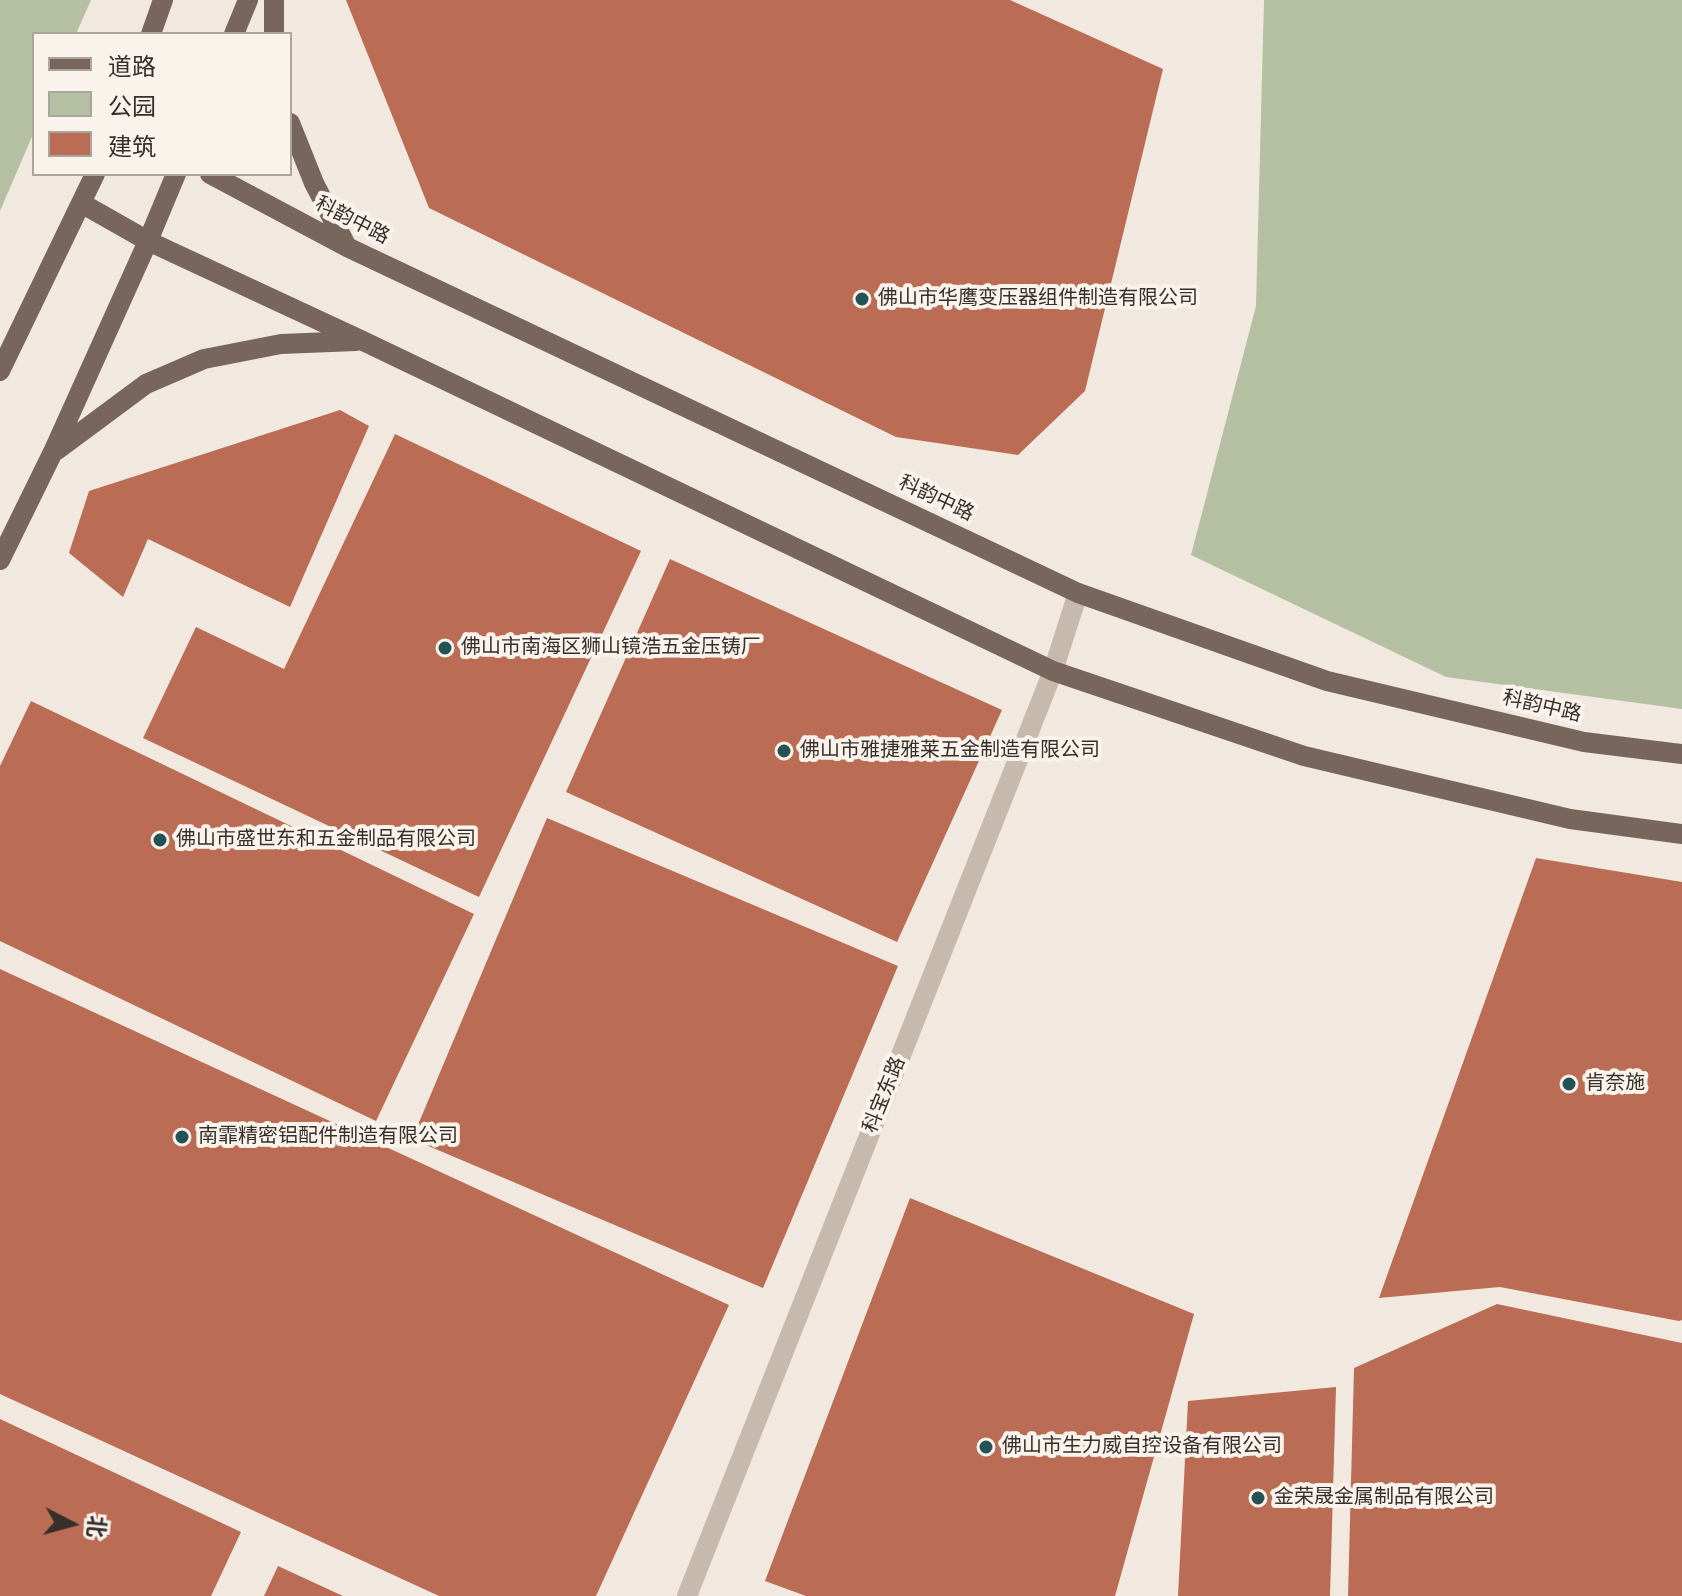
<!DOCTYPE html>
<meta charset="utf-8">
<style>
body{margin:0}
#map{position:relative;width:1682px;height:1596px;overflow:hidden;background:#f1e9e0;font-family:"DejaVu Sans","Noto Sans SC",sans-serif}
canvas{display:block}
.legend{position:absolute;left:32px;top:32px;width:260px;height:144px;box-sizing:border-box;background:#f9f3ec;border:2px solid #aba59f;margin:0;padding:10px 14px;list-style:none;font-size:24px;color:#372f2b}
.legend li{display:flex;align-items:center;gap:16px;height:40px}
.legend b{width:40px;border:2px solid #aba59f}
.north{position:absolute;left:32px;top:1484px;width:80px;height:80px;-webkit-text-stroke:6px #f9f3ec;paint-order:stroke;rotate:96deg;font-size:22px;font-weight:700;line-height:32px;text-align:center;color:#372f2b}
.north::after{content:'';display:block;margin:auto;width:28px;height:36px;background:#372f2b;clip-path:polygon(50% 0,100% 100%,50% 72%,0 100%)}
</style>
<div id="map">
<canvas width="1682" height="1596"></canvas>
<ul class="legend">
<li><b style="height:10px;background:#78665d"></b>道路</li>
<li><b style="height:22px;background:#b5bfa1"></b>公园</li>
<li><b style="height:22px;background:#bb6c54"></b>建筑</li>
</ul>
<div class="north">北</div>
</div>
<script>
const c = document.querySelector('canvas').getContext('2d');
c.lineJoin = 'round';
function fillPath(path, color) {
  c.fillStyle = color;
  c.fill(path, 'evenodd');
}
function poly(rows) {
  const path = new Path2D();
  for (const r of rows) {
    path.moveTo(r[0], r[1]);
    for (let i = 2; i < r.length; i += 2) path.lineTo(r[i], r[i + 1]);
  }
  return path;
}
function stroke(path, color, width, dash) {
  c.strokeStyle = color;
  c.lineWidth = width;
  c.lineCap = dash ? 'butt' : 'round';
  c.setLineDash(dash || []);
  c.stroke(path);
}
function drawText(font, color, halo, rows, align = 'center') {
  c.font = font + ' "DejaVu Sans","Noto Sans SC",sans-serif';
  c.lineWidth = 8;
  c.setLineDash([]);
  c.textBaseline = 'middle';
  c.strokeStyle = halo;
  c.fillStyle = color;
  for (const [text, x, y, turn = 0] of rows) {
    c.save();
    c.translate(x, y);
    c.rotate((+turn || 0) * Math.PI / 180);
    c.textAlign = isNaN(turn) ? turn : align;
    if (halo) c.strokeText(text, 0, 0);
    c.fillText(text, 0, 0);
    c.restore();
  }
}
const green = poly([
 [0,0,91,0,76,34,34,34,34,132,0,211],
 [1264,0,1682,0,1682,709,1446,677,1191,555,1256,306]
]);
const building = poly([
 [346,0,1010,0,1163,69,1085,391,1018,455,896,437,429,208],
 [340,410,369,426,290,607,148,539,123,597,69,553,89,491],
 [395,434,641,551,479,897,143,738,196,627,284,669],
 [670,559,1002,710,897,942,566,792],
 [31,701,474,914,376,1121,0,941,0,766],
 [547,818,898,966,763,1288,412,1139],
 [1536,858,1682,882,1682,1320,1679,1321,1500,1287,1379,1298],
 [0,969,729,1305,596,1596,439,1596,0,1394],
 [910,1198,1194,1314,1115,1596,806,1596,765,1581],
 [1497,1304,1682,1343,1682,1596,1348,1596,1354,1368],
 [1336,1387,1330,1596,1178,1596,1188,1401],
 [0,1419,241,1532,211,1596,0,1596],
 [278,1566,343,1596,264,1596]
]);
const minor = poly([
 [687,1596,1053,671,1078,593]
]);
const major = poly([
 [274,0,274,34],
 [151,34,163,0],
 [234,34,248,0],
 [290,123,314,183,347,247],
 [210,174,347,247,1078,593,1327,681,1584,742,1682,754],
 [81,203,148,241,363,341,1053,671,1304,756,1570,819,1682,834],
 [0,371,95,174],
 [57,450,146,384,204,359,281,344,356,341],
 [0,560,53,452,148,241,176,174]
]);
const markers = [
 [862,299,8,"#245356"],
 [445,648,8,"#245356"],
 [784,751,8,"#245356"],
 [160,840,8,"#245356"],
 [1569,1084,8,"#245356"],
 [182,1137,8,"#245356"],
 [986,1447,8,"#245356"],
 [1258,1498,8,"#245356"]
];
const streetNames = [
 ["科韵中路",352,221,27],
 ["科韵中路",936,499,25],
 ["科韵中路",1542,707,13],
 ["科宝东路",885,1095,-68]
];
const poiNames = [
 ["佛山市华鹰变压器组件制造有限公司",878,299],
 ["佛山市南海区狮山镜浩五金压铸厂",461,648],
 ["佛山市雅捷雅莱五金制造有限公司",800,751],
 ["佛山市盛世东和五金制品有限公司",176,840],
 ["肯奈施",1585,1084],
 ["南霏精密铝配件制造有限公司",198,1137],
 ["佛山市生力威自控设备有限公司",1002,1447],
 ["金荣晟金属制品有限公司",1274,1498]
];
fillPath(green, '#b5bfa1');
fillPath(building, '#bb6c54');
stroke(minor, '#c8b9ad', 20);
stroke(major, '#78665d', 20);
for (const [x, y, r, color] of markers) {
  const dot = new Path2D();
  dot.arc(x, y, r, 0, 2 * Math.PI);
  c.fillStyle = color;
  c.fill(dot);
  stroke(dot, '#f9f3ec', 3);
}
drawText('20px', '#372f2b', '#f9f3ec', streetNames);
drawText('20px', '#372f2b', '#f9f3ec', poiNames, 'left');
</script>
